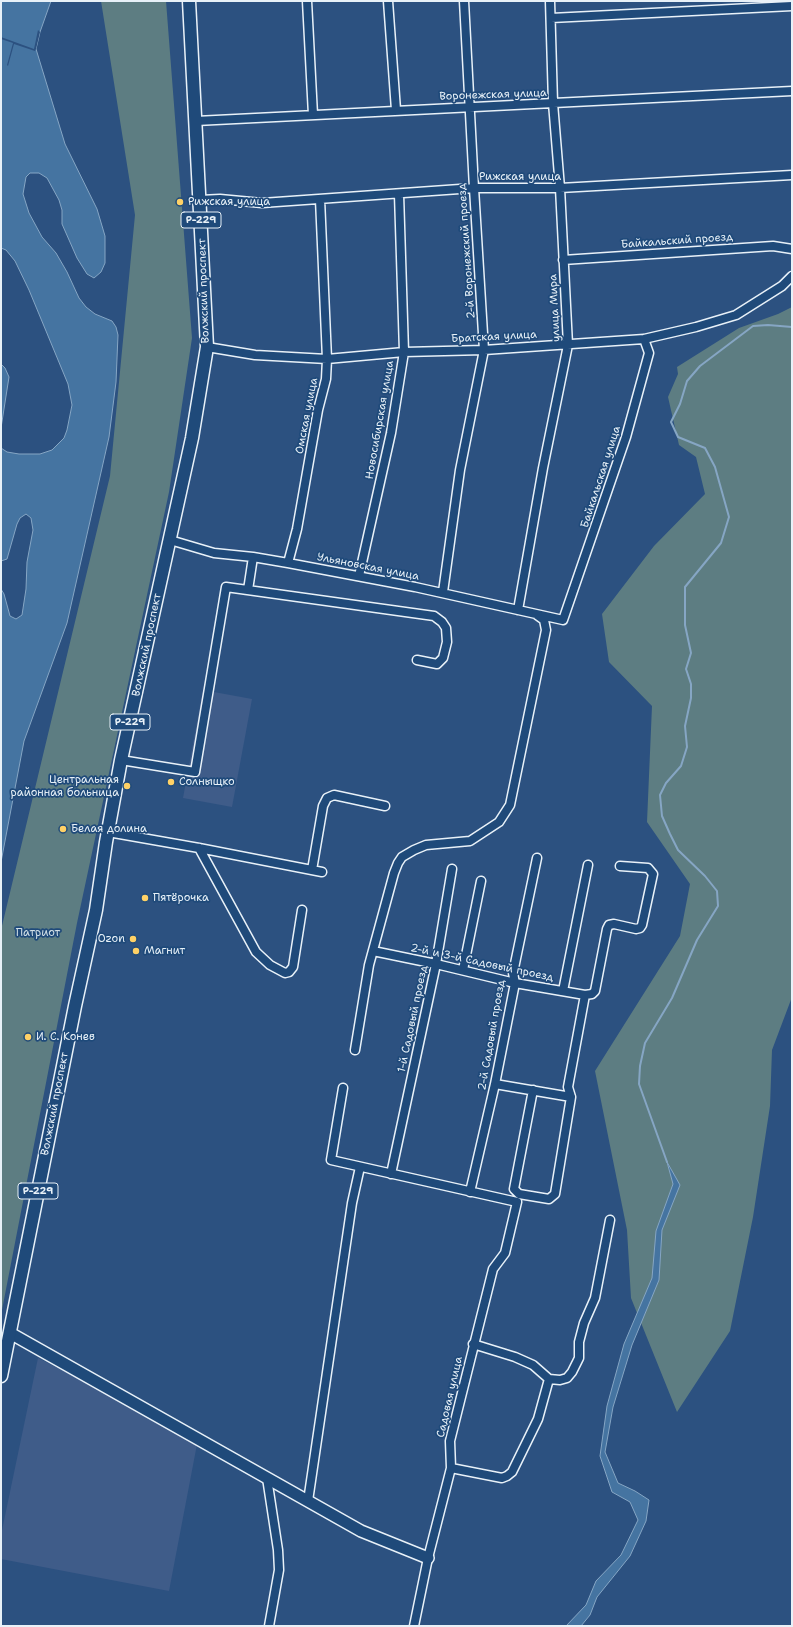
<!DOCTYPE html>
<meta charset="utf-8">
<style>
body{margin:0}
#map{position:relative;width:793px;height:1627px;overflow:hidden;background:#2c5180;font-family:"Shantell Sans",sans-serif}
canvas{display:block}
.frame{position:absolute;inset:0;border:2px solid #e8f1f8;pointer-events:none}
</style>
<div id="map">
<canvas width="793" height="1627"></canvas>
<div class="frame"></div>
</div>
<script>
const c = document.querySelector('canvas').getContext('2d');
c.lineJoin = 'round';
function fillPath(path, color) {
  c.fillStyle = color;
  c.fill(path, 'evenodd');
}
function poly(rows) {
  const path = new Path2D();
  for (const r of rows) {
    path.moveTo(r[0], r[1]);
    for (let i = 2; i < r.length; i += 2) path.lineTo(r[i], r[i + 1]);
  }
  return path;
}
function stroke(path, color, width, dash) {
  c.strokeStyle = color;
  c.lineWidth = width;
  c.lineCap = dash ? 'butt' : 'round';
  c.setLineDash(dash || []);
  c.stroke(path);
}
function drawText(font, color, halo, rows, align = 'center') {
  c.font = font + ' "Shantell Sans",sans-serif';
  c.lineWidth = 3.5;
  c.setLineDash([]);
  c.textBaseline = 'middle';
  c.strokeStyle = halo;
  c.fillStyle = color;
  for (const [text, x, y, turn = 0] of rows) {
    c.save();
    c.translate(x, y);
    c.rotate((+turn || 0) * Math.PI / 180);
    c.textAlign = isNaN(turn) ? turn : align;
    if (halo) c.strokeText(text, 0, 0);
    c.fillText(text, 0, 0);
    c.restore();
  }
}
const built = poly([
 [203,690,252,699,232,807,183,798],
 [38,1358,198,1439,169,1591,1,1559,1,1535]
]);
const green = poly([
 [101,1,166,1,192,338,169,492,77,923,1,1315,1,930,110,476,135,215],
 [792,307,792,997,772,1050,770,1106,753,1217,730,1331,677,1412,631,1298,627,1230,595,1071,680,936,690,884,647,822,652,706,609,662,602,614,654,546,705,494,696,457,679,445,668,397,678,374,677,367,739,328,778,314]
]);
const water = poly([
 [1,1,51,1,40,32,36,49,65,144,97,209,105,236,105,263,101,272,94,278,87,274,77,258,62,224,62,210,59,200,47,178,39,173,30,173,26,177,23,194,29,213,42,237,56,253,67,272,79,298,86,307,95,314,112,321,116,327,118,335,116,382,109,437,67,623,24,741,1,862,1,589,4,594,10,616,16,619,22,615,26,589,27,562,33,530,31,518,26,514,20,518,17,524,7,559,1,561,1,448,7,452,19,454,40,454,52,450,64,438,67,430,72,405,68,384,29,290,15,261,6,250,1,248,1,1],
 [1,364,5,368,9,377,1,428,1,364],
 [667,1162,680,1185,662,1230,659,1280,632,1345,613,1407,605,1452,618,1483,635,1491,649,1500,646,1521,630,1556,597,1597,590,1615,581,1626,566,1626,586,1605,596,1581,621,1555,638,1520,630,1502,612,1492,600,1456,607,1406,624,1344,652,1278,656,1231,673,1184,667,1162]
]);
const pier = poly([
 [38,30,40,32,36,49,35,51,14,44,8,66,7,65,13,43,1,39,1,37,34,49]
]);
const stream = poly([
 [667,1162,639,1084,640,1066,645,1043,672,998,697,940,718,906,717,891,705,876,678,850,670,834,662,816,660,795,666,783,681,766,687,747,685,726,691,698,691,684,686,669,691,653,685,625,685,587,721,543,729,517,715,467,705,448,678,437,671,422,680,404,687,381,700,366,753,326,768,325,792,327]
]);
const street = poly([
 [307,1,313,115],
 [388,1,396,110],
 [551,18,792,6],
 [196,121,792,91],
 [200,200,220,199,262,203,474,188,560,188,792,175],
 [563,260,773,246,792,249],
 [207,347,255,355,327,359,404,352,484,350,644,339,696,327,736,315,782,286,792,276],
 [170,540,214,553,253,557,288,563,415,587,563,620,626,437,649,353,644,339],
 [288,563,297,529,318,410,326,379,327,359,320,199],
 [359,576,391,433,404,352,399,194],
 [248,590,253,557],
 [443,592,460,470,484,350,474,188,464,1],
 [518,610,543,468,568,345,560,188,553,103,550,1],
 [121,760,195,772,226,587,434,616,442,622,446,628,447,642,443,658,437,664,417,660],
 [108,832,199,848,322,872],
 [199,848,256,952,270,965,285,973,289,972,293,967,302,910],
 [312,870,323,806,327,798,334,795,385,806],
 [373,951,436,964,515,983,585,995,592,994,595,991,607,929,609,925,614,924,636,929,640,928,642,925,653,874,648,868,620,866],
 [463,970,481,881],
 [563,991,588,865],
 [355,1050,369,965,394,873,398,863,402,857,414,850,426,845,470,841,499,822,510,805,546,630,544,620,537,615],
 [495,1084,571,1097],
 [343,1088,331,1160,517,1202,505,1253,493,1269,450,1441,451,1468,428,1558,414,1626],
 [533,1090,514,1189,519,1194,549,1199,555,1194,571,1097,568,1087,585,995],
 [391,1174,436,964,452,869],
 [470,1192,495,1084,515,983,513,973,537,858],
 [473,1344,515,1357,533,1365,549,1379,560,1380,567,1378,572,1372,579,1358,579,1342,584,1323,595,1298,610,1220],
 [451,1468,502,1478,507,1476,512,1472,538,1419,549,1379],
 [267,1478,278,1550,279,1570,269,1626],
 [308,1501,352,1203,360,1167]
]);
const secondary = poly([
 [10,1333,361,1531,428,1558]
]);
const primary = poly([
 [1,1376,75,1006,96,910,106,842,121,760,192,438,207,347,189,1]
]);
const markers = [
 [180,202,4,"#ffd166"],
 [171,782,4,"#ffd166"],
 [127,786,4,"#ffd166"],
 [63,829,4,"#ffd166"],
 [145,898,4,"#ffd166"],
 [133,939,4,"#ffd166"],
 [136,951,4,"#ffd166"],
 [28,1037,4,"#ffd166"]
];
const shields = [
 [201,220,40],
 [130,722,40],
 [38,1191,40]
];
const shieldNames = [
 ["Р-229",201,220],
 ["Р-229",130,722],
 ["Р-229",38,1191]
];
const streetNames = [
 ["Воронежская улица",493,95,-2],
 ["Рижская улица",520,177],
 ["Байкальский проезд",677,241,-4],
 ["2-й Воронежский проезд",467,251,-94],
 ["Волжский проспект",204,291,-92],
 ["улица Мира",555,308,-93],
 ["Братская улица",494,337,-3],
 ["Омская улица",307,416,-79],
 ["Новосибирская улица",380,420,-80],
 ["Байкальская улица",601,477,-72],
 ["Ульяновская улица",368,567,11],
 ["Волжский проспект",147,645,-78],
 ["2-й и 3-й Садовый проезд",482,963,12],
 ["1-й Садовый проезд",413,1019,-78],
 ["2-й Садовый проезд",492,1035,-80],
 ["Волжский проспект",55,1104,-79],
 ["Садовая улица",450,1397,-77]
];
const poiNames = [
 ["Рижская улица",188,202],
 ["Центральная",119,780,"right"],
 ["районная больница",119,793,"right"],
 ["Солныщко",179,782],
 ["Белая долина",71,829],
 ["Пятёрочка",153,898],
 ["Ozon",125,939,"right"],
 ["Магнит",144,951],
 ["И. С. Конев",36,1037]
];
const parkNames = [
 ["Патриот",38,933]
];
fillPath(built, '#3f5c89');
fillPath(green, '#5d7d82');
fillPath(water, '#4574a1');
stroke(water, '#86a6c4', 1);
fillPath(pier, '#2c5180');
stroke(stream, '#86a6c4', 2);
stroke(street, '#e8f1f8', 11);
stroke(secondary, '#e8f1f8', 14);
stroke(primary, '#e8f1f8', 15);
stroke(street, '#1f4a7a', 8);
stroke(secondary, '#1f4a7a', 11);
stroke(primary, '#1f4a7a', 12);
for (const [x, y, r, color] of markers) {
  const dot = new Path2D();
  dot.arc(x, y, r, 0, 2 * Math.PI);
  c.fillStyle = color;
  c.fill(dot);
  stroke(dot, '#1f4a7a', 1.5);
}
for (const [x, y, w] of shields) {
  const box = new Path2D();
  box.roundRect(x - w / 2, y - 8, w, 16, 3);
  c.fillStyle = '#1f4a7a';
  c.fill(box);
  stroke(box, '#e8f1f8', 1);
}
drawText('bold 10px', '#e8f1f8', null, shieldNames);
drawText('11px', '#e8f1f8', '#1f4a7a', streetNames);
drawText('11px', '#e8f1f8', '#1f4a7a', poiNames, 'left');
drawText('11px', '#d3e0e6', '#1f4a7a', parkNames);
</script>
